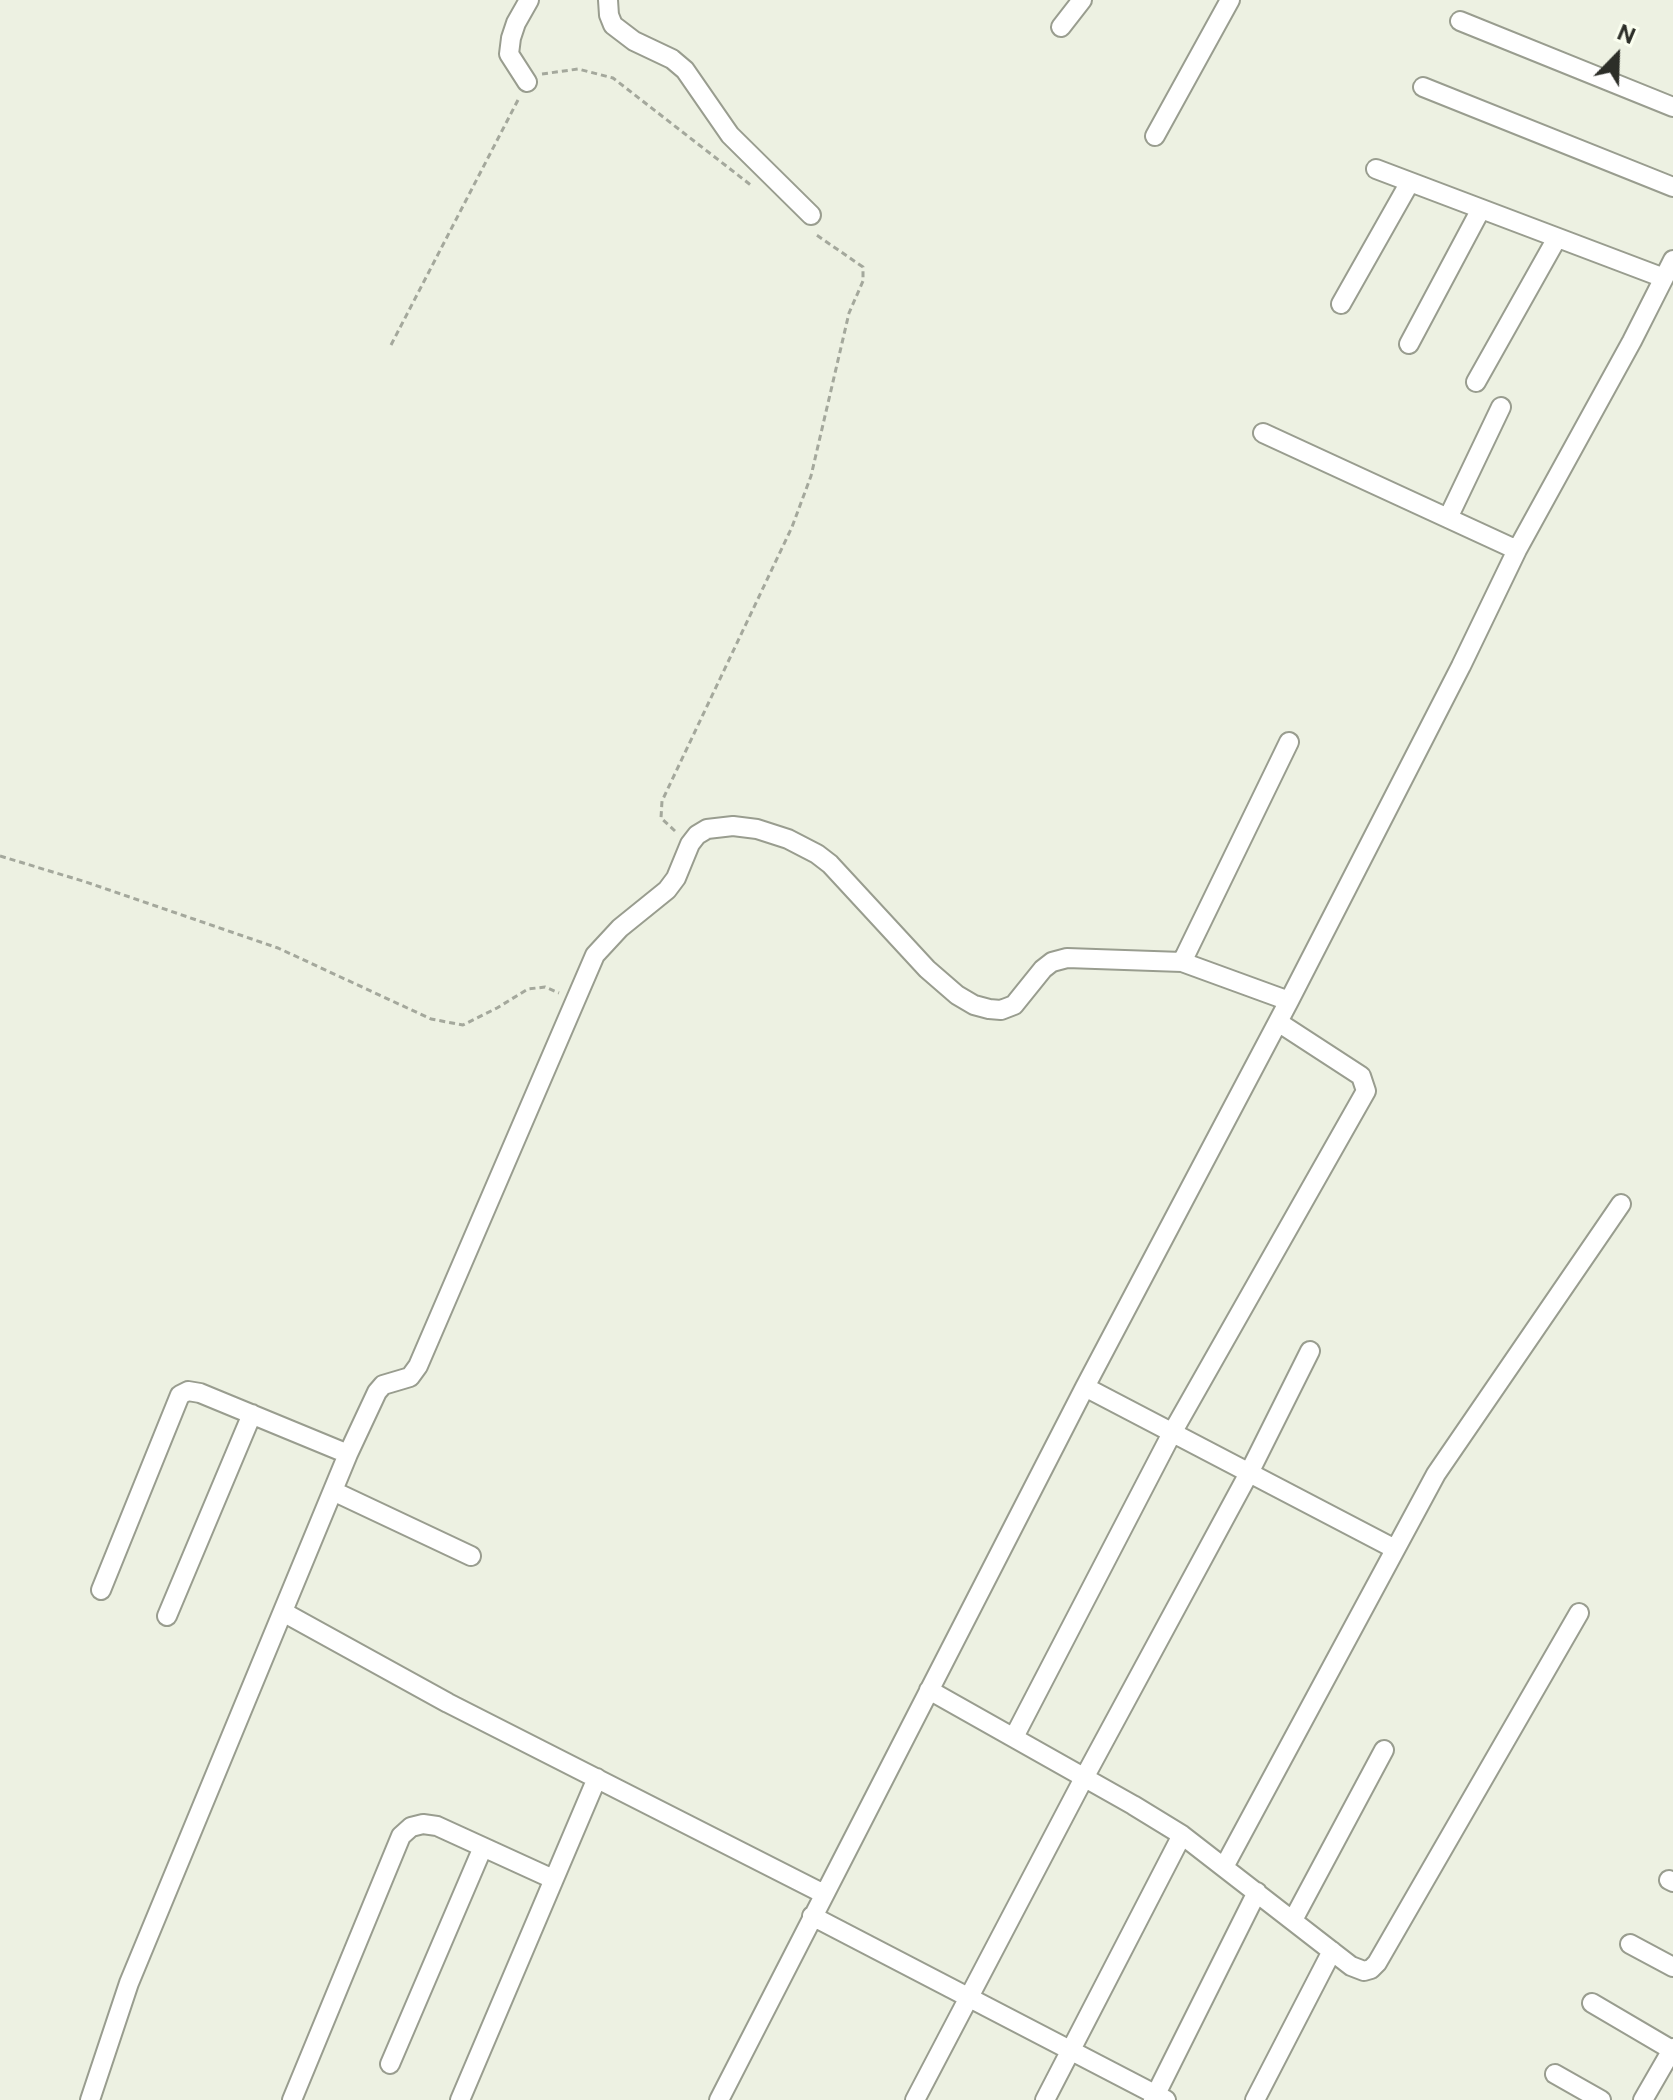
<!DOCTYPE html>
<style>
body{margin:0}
#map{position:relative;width:1673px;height:2100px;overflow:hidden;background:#edf1e2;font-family:"Public Sans",sans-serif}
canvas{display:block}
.north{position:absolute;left:1577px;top:16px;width:80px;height:80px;-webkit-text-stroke:6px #fafeef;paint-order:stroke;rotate:23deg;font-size:22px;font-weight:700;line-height:32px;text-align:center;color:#2c2e28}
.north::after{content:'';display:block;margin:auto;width:28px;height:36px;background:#2c2e28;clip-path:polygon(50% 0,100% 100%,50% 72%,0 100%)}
</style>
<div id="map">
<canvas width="1673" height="2100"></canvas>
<div class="north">N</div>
</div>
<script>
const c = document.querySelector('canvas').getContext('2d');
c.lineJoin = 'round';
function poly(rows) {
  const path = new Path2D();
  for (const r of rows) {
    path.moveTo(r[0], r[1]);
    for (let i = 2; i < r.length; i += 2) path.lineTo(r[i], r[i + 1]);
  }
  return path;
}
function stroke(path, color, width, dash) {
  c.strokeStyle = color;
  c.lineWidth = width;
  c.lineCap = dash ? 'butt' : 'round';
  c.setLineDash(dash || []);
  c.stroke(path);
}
const path = poly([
 [542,74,578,69,613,78,752,186],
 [391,345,519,98],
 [675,831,661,818,662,801,792,527,811,476,849,313,863,281,863,267,815,234],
 [0,856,86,882,278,948,431,1019,463,1025,497,1008,528,989,545,987,559,993]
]);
const street = poly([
 [608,0,609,15,613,25,634,41,672,59,685,70,730,135,811,215],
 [1460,21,1673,107],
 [1061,27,1082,0],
 [527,82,509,54,511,38,516,23,529,0],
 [1423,87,1673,187],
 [1155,136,1230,0],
 [1376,169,1664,278],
 [1341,304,1410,182],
 [1409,344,1481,209],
 [1476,382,1557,238],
 [1263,433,1517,550],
 [1448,518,1501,407],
 [1182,962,1289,742],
 [1085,1387,1395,1549],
 [333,1491,471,1556],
 [101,1590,180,1395,188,1391,200,1393,348,1454],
 [283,1612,448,1703,824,1894],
 [167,1616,252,1414],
 [929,1690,1133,1805,1182,1835,1351,1966,1364,1971,1371,1969,1377,1963,1579,1613],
 [1014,1737,1172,1433,1366,1091,1361,1076,1278,1022],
 [1224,1867,1436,1474,1621,1204],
 [1669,1880,1673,1882],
 [812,1916,1166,2100],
 [1293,1920,1384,1750],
 [1630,1944,1673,1967],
 [1592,2003,1672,2050],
 [390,2064,483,1847],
 [1555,2074,1601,2100],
 [90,2100,129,1983,348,1454,377,1392,383,1385,410,1377,418,1366,595,955,620,928,667,890,676,878,690,844,697,835,707,829,733,826,757,829,788,839,817,854,830,864,927,969,957,995,974,1005,989,1009,1001,1010,1014,1005,1043,969,1052,962,1067,958,1182,962,1289,1001],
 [292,2100,401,1836,411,1827,423,1824,437,1826,553,1879],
 [460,2100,597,1778],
 [719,2100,1085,1387,1289,1001,1461,666,1517,550,1632,341,1673,260],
 [915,2100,1084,1778,1249,1473,1310,1351],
 [1045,2100,1182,1835],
 [1153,2100,1257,1892],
 [1255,2100,1332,1951],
 [1643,2100,1673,2048]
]);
stroke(street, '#999d8f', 22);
stroke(path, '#a4a89c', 3, [6, 4]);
stroke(street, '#fff', 18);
</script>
